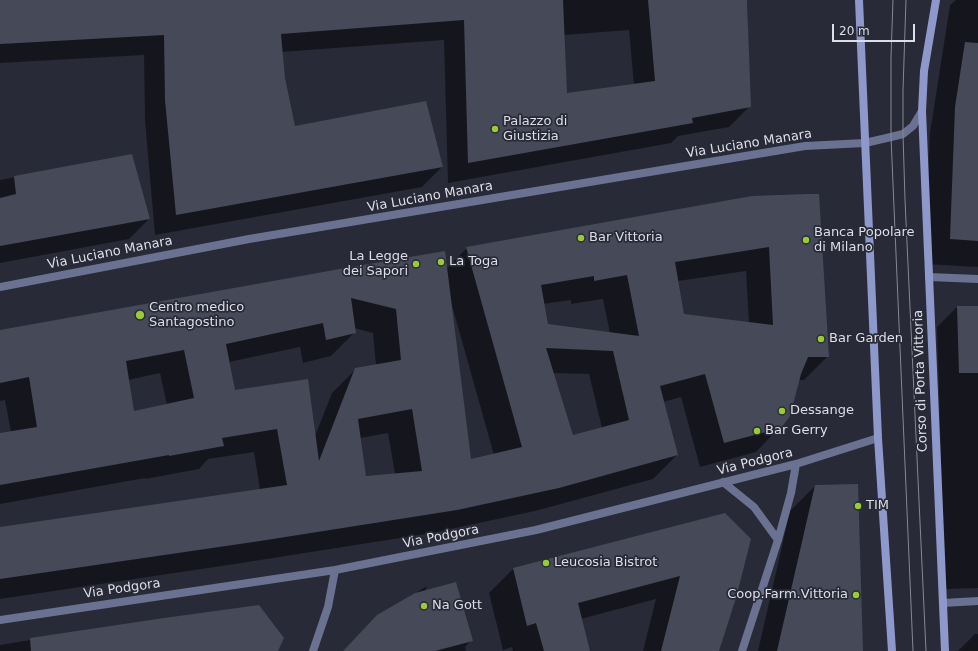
<!DOCTYPE html>
<style>
body{margin:0}
#map{position:relative;width:978px;height:651px;overflow:hidden;background:#282a37;font-family:"DejaVu Sans",sans-serif}
canvas{display:block}
.scale{position:absolute;left:832px;top:24px;width:83px;height:18px;box-sizing:border-box;border:2px solid #dddee7;border-top:0;padding-left:5px;font-size:12px;line-height:14px;white-space:nowrap;color:#dddee7;-webkit-text-stroke:3px #282a37;paint-order:stroke}
</style>
<div id="map">
<canvas width="978" height="651"></canvas>
<div class="scale">20 m</div>
</div>
<script>
const c = document.querySelector('canvas').getContext('2d');
c.lineJoin = 'round';
function fillPath(path, color) {
  c.fillStyle = color;
  c.fill(path, 'evenodd');
}
function poly(rows) {
  const path = new Path2D();
  for (const r of rows) {
    path.moveTo(r[0], r[1]);
    for (let i = 2; i < r.length; i += 2) path.lineTo(r[i], r[i + 1]);
  }
  return path;
}
function stroke(path, color, width, dash) {
  c.strokeStyle = color;
  c.lineWidth = width;
  c.lineCap = dash ? 'butt' : 'round';
  c.setLineDash(dash || []);
  c.stroke(path);
}
function drawText(font, color, halo, rows, align = 'center') {
  c.font = font + ' "DejaVu Sans",sans-serif';
  c.lineWidth = 3.5;
  c.setLineDash([]);
  c.textBaseline = 'middle';
  c.strokeStyle = halo;
  c.fillStyle = color;
  for (const [text, x, y, turn = 0] of rows) {
    c.save();
    c.translate(x, y);
    c.rotate((+turn || 0) * Math.PI / 180);
    c.textAlign = isNaN(turn) ? turn : align;
    if (halo) c.strokeText(text, 0, 0);
    c.fillText(text, 0, 0);
    c.restore();
  }
}
const shadow = poly([
 [0,0,747,0,750,106,729,127,678,136,671,143,448,183,444,40,281,52,284,78,294,127,442,167,422,187,155,235,145,121,144,55,0,63],
 [629,30,634,85,566,95,564,35],
 [956,0,978,0,978,267,924,264,930,133,950,5],
 [131,155,149,219,129,239,0,263,0,180],
 [752,197,828,356,804,380,798,380,780,427,756,452,700,467,681,397,663,402,677,455,653,479,535,511,432,533,235,564,0,599,0,528,260,490,254,452,208,459,199,469,145,479,145,478,0,504,0,434,11,432,5,400,0,401,0,331,446,269,467,248],
 [746,271,749,323,684,315,678,281],
 [603,299,610,333,547,325,543,304,571,300,571,304],
 [450,302,451,302,494,455,470,461],
 [354,328,373,333,376,365,356,369,332,393,315,436,234,391,229,362,300,347,303,363,331,356,355,332],
 [160,373,167,405,133,412,128,380],
 [553,373,589,374,602,428,572,437],
 [388,433,395,474,365,477,360,438],
 [957,307,978,307,978,588,945,589,937,327],
 [815,486,862,651,758,651,790,511],
 [725,514,718,651,643,651,656,599,581,619,589,651,513,651,512,647,503,650,489,593,513,569],
 [427,586,425,591,471,640,465,647,466,651,343,651,377,616],
 [79,632,277,651,0,651,0,645],
 [975,634,978,634,978,651,958,651]
]);
const building = poly([
 [0,0,563,0,567,93,655,81,648,0,747,0,751,107,692,118,693,123,468,163,464,20,281,34,285,78,295,126,426,101,443,167,176,215,165,100,164,35,0,44],
 [965,42,978,43,978,241,950,239,955,107],
 [132,154,150,219,0,246,0,198,16,194,14,176],
 [807,194,819,194,829,357,808,357,801,374,790,416,781,428,724,443,705,374,660,386,678,455,559,488,457,510,260,541,0,579,0,527,287,485,277,429,222,438,224,446,169,456,169,455,0,485,0,433,37,427,29,377,0,383,0,330,351,267,445,251,471,459,522,447,466,247,752,196],
 [769,247,773,325,684,314,675,262],
 [627,275,639,336,548,324,541,285,594,276,594,281],
 [351,298,396,309,401,360,355,368,319,461,308,379,235,390,226,344,323,323,326,340,356,333],
 [546,348,613,351,629,420,573,435],
 [184,350,194,398,134,411,126,361],
 [412,409,422,471,366,476,358,419],
 [957,306,978,306,978,373,959,373],
 [858,484,863,651,777,651,815,485],
 [725,513,751,539,736,598,719,651,661,651,680,576,578,603,590,651,544,651,536,623,527,626,513,568],
 [456,582,473,641,435,651,343,651,377,615,415,593],
 [259,605,284,638,278,651,31,651,30,638,164,618]
]);
const street = poly([
 [929,277,978,279],
 [0,287,249,239,805,146,865,143,891,137,903,134,913,126,922,111],
 [723,482,754,507,778,540],
 [943,603,978,601],
 [0,620,335,570,536,530,796,464,878,438],
 [313,651,328,607,335,570],
 [742,651,778,540,791,493,796,464]
]);
const secondary = poly([
 [859,0,878,438,892,651],
 [936,0,924,71,922,111,945,651]
]);
const tram = poly([
 [893,0,891,57,891,137,913,651],
 [906,0,903,90,903,134,905,200,926,651]
]);
const markers = [
 [495,129,4,"#98cb36"],
 [581,238,4,"#98cb36"],
 [806,240,4,"#98cb36"],
 [441,262,4,"#98cb36"],
 [416,264,4,"#98cb36"],
 [140,315,5,"#98cb36"],
 [821,339,4,"#98cb36"],
 [782,411,4,"#98cb36"],
 [757,431,4,"#98cb36"],
 [858,506,4,"#98cb36"],
 [546,563,4,"#98cb36"],
 [856,595,4,"#98cb36"],
 [424,606,4,"#98cb36"]
];
const poiNames = [
 ["Palazzo di",503,122],
 ["Giustizia",503,137],
 ["Banca Popolare",814,233],
 ["di Milano",814,248],
 ["Bar Vittoria",589,238],
 ["La Legge",408,257,"right"],
 ["dei Sapori",408,272,"right"],
 ["La Toga",449,262],
 ["Centro medico",149,308],
 ["Santagostino",149,323],
 ["Bar Garden",829,339],
 ["Dessange",790,411],
 ["Bar Gerry",765,431],
 ["TIM",866,506],
 ["Leucosia Bistrot",554,563],
 ["Coop.Farm.Vittoria",848,595,"right"],
 ["Na Gott",432,606]
];
const streetNames = [
 ["Via Luciano Manara",749,144,-9],
 ["Via Luciano Manara",430,197,-10],
 ["Via Luciano Manara",110,253,-11],
 ["Corso di Porta Vittoria",921,381,-92],
 ["Via Podgora",755,462,-14],
 ["Via Podgora",441,537,-11],
 ["Via Podgora",122,589,-8]
];
fillPath(shadow, '#0007');
fillPath(building, '#464957');
stroke(street, '#6b7191', 8);
stroke(secondary, '#8f98cb', 8);
stroke(tram, '#868893', 1);
for (const [x, y, r, color] of markers) {
  const dot = new Path2D();
  dot.arc(x, y, r, 0, 2 * Math.PI);
  c.fillStyle = color;
  c.fill(dot);
  stroke(dot, '#282a37', 1.5);
}
drawText('13px', '#dddee7', '#282a37', poiNames, 'left');
drawText('13px', '#dddee7', '#282a37', streetNames);
</script>
